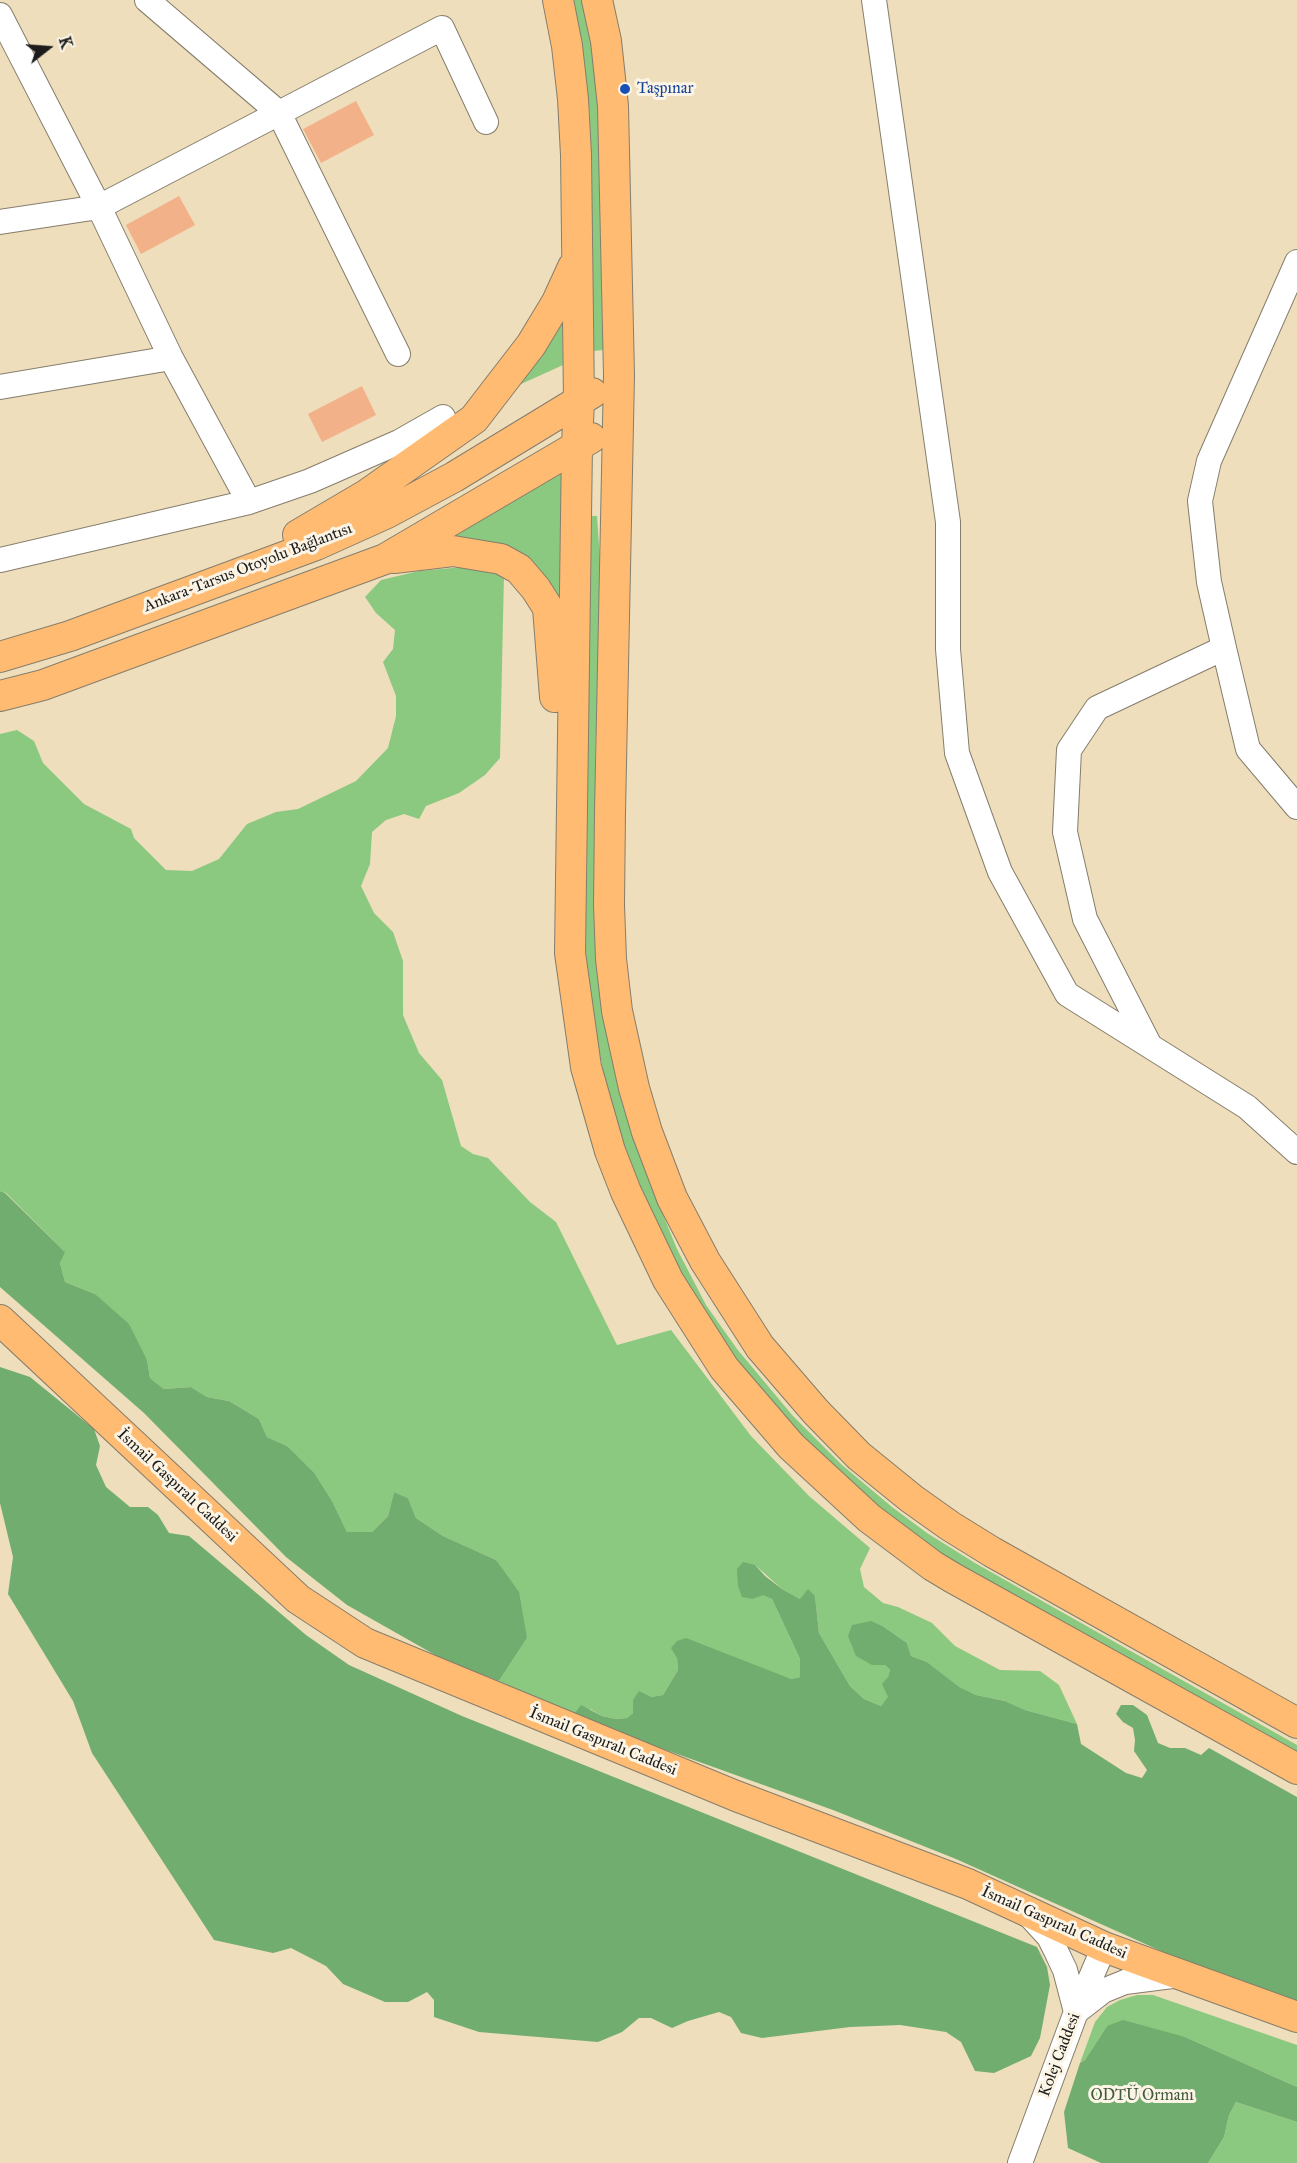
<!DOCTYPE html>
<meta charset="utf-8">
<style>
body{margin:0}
#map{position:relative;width:1297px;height:2163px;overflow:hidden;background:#eedebc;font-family:"IM FELL Great Primer",serif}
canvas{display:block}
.north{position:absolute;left:18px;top:18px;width:60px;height:60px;-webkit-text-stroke:4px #fcf5e5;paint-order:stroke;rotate:73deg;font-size:16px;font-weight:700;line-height:24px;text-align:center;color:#1c1c1c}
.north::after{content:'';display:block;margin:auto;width:21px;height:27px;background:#1c1c1c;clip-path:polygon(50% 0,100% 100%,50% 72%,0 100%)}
</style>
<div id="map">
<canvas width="1297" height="2163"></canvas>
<div class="north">K</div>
</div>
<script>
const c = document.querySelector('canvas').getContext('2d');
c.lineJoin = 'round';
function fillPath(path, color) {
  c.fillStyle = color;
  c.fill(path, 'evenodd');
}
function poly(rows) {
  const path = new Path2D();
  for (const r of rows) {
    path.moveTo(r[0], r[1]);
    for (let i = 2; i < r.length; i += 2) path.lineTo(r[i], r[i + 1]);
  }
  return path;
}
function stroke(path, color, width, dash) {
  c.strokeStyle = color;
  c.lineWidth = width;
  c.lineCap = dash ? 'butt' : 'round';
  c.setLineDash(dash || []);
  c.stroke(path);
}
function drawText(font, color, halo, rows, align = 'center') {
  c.font = font + ' "IM FELL Great Primer",serif';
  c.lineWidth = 6;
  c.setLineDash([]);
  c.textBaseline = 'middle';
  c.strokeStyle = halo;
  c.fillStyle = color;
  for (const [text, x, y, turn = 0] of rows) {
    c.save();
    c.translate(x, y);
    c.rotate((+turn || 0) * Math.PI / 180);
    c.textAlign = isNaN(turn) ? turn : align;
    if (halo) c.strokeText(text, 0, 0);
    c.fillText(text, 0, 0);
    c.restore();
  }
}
const green = poly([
 [574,0,583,0,595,64,600,125,603,350,594,351,590,116,584,61],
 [562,309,563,365,508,390],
 [562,472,560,630,552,593,448,540],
 [590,516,597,516,601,574,595,763,595,893,651,1185,677,1249,706,1305,737,1349,793,1416,842,1465,892,1507,927,1533,975,1563,1297,1745,1297,1757,1197,1702,910,1536,849,1488,738,1371,668,1258,625,1150,607,1092,589,994,585,940],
 [486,565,504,574,500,758,485,775,459,793,426,806,419,819,404,814,386,820,372,832,370,864,361,886,374,913,393,932,403,961,403,1015,419,1053,442,1080,461,1146,473,1154,488,1158,530,1202,556,1222,617,1345,671,1330,751,1436,809,1496,870,1548,860,1569,864,1587,883,1603,898,1607,932,1623,955,1646,1000,1670,1040,1671,1059,1685,1077,1724,1025,1710,1005,1701,976,1695,958,1687,927,1662,911,1656,907,1643,884,1627,872,1665,885,1665,890,1670,888,1677,889,1697,881,1706,864,1699,850,1686,819,1633,815,1596,800,1599,782,1589,755,1565,753,1599,763,1594,772,1599,800,1659,800,1677,791,1679,677,1658,678,1670,663,1695,633,1700,633,1713,627,1718,616,1719,602,1716,590,1709,577,1718,499,1681,527,1638,496,1560,443,1536,416,1518,408,1498,394,1492,388,1516,372,1532,347,1532,333,1503,287,1446,267,1437,259,1419,229,1401,207,1397,191,1387,164,1389,150,1378,147,1360,95,1294,65,1282,60,1263,64,1251,6,1193,0,1191,0,734,17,730,34,741,43,763,84,804,131,829,134,838,166,870,192,871,219,859,247,824,276,812,298,809,356,781,388,748,396,716,396,696,383,662,393,649,395,630,376,613,365,597,381,580,419,571],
 [1137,1995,1153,1995,1297,2045,1297,2087,1185,2037,1107,2026,1085,2060,1080,2063,1095,2022,1107,2007,1120,2000],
 [1236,2102,1297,2122,1297,2163,1208,2163,1224,2137,1229,2115]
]);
const forest = poly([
 [0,1191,5,1193,65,1252,60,1263,65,1282,95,1294,129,1324,147,1360,150,1378,164,1389,191,1387,207,1397,229,1401,259,1419,267,1437,287,1446,314,1473,333,1503,347,1532,372,1532,388,1516,394,1492,408,1498,416,1518,443,1536,496,1560,519,1592,527,1638,499,1681,444,1660,347,1605,286,1557,144,1413,0,1287],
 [0,1367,30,1377,94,1429,100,1446,96,1465,106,1487,130,1507,148,1507,158,1515,169,1533,189,1536,306,1635,349,1665,462,1716,1037,1947,1047,1967,1050,1985,1040,2038,1031,2056,994,2073,975,2071,961,2042,946,2032,900,2025,850,2027,762,2038,741,2033,731,2017,719,2012,688,2021,672,2028,651,2018,639,2018,622,2032,598,2042,479,2032,434,2017,434,2000,427,1992,408,2002,385,2002,343,1984,326,1966,291,1948,273,1953,214,1940,92,1753,73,1701,8,1594,13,1557,0,1503],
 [743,1562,755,1565,765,1576,782,1589,800,1599,808,1589,815,1596,819,1633,850,1686,864,1699,881,1706,888,1697,882,1684,888,1677,890,1670,885,1665,872,1665,856,1656,848,1636,852,1625,871,1621,884,1627,907,1643,911,1656,927,1662,959,1687,976,1695,1005,1701,1025,1710,1077,1724,1081,1744,1126,1773,1142,1778,1147,1770,1134,1751,1135,1740,1133,1728,1123,1722,1116,1714,1121,1705,1133,1705,1147,1715,1158,1743,1170,1748,1185,1748,1201,1755,1209,1748,1297,1797,1297,2001,1210,1973,956,1859,833,1810,577,1718,575,1713,581,1705,602,1716,616,1719,627,1718,633,1713,633,1700,639,1691,651,1697,663,1695,678,1670,677,1658,671,1648,677,1641,686,1638,791,1679,800,1677,800,1659,772,1599,763,1595,753,1599,742,1597,738,1586,737,1569],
 [1123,2020,1185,2037,1297,2087,1297,2122,1236,2102,1229,2115,1224,2137,1208,2163,1101,2163,1068,2148,1064,2112,1080,2063,1085,2060,1107,2026]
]);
const building = poly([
 [356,101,374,135,321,163,303,129],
 [179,196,195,225,141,254,126,225],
 [362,386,376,415,322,442,308,414]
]);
const minor = poly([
 [147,0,279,113,398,354],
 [874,0,948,522,948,649,957,753,1000,872,1067,994,1247,1107,1297,1152],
 [0,15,99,207,171,358,249,502],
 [0,222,99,207,442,28,486,122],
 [0,387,171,358],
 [0,560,249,502,310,481,399,442,443,417],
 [1224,648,1248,749,1297,807],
 [1150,1046,1085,919,1065,832,1069,750,1097,708,1224,648,1209,582,1200,501,1209,461,1297,262],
 [1029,1915,1049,1937,1056,1951,1065,1970,1076,2012,1103,1991,1125,1982,1180,1975],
 [1020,2163,1076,2012,1104,1947]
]);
const major = poly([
 [558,0,567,46,573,99,576,155,579,401,577,445,570,953,586,1067,610,1151,626,1192,668,1280,724,1368,791,1446,869,1518,933,1566,953,1578,1297,1769],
 [597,0,606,41,613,106,619,375,610,812,609,905,611,959,617,1011,634,1088,647,1132,672,1198,705,1261,760,1347,816,1412,859,1456,912,1499,950,1526,992,1552,1297,1723],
 [298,535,366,495,474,419,531,345,557,302,573,267],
 [394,558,453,551,501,559,519,569,536,589,548,608,555,697],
 [0,657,70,636,316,545,387,513,454,477,592,393],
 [0,696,43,685,385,559,591,438],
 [0,1320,298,1599,365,1643,736,1796,968,1884,1104,1947,1297,2017]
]);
const markers = [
 [625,89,6,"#1a4fb4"]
];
const transitNames = [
 ["Taşpınar",637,89]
];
const streetNames = [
 ["Ankara-Tarsus Otoyolu Bağlantısı",248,568,-21],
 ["İsmail Gaspıralı Caddesi",177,1486,43],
 ["İsmail Gaspıralı Caddesi",603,1742,22],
 ["İsmail Gaspıralı Caddesi",1054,1923,24],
 ["Kolej Caddesi",1060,2055,-69]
];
const parkNames = [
 ["ODTÜ Ormanı",1142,2096]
];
fillPath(green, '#8bc980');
fillPath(forest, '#70ad6e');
fillPath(building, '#f2b188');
stroke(minor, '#857d6c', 26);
stroke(major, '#857d6c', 32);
stroke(minor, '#fff', 24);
stroke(major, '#ffbb71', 30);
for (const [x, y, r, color] of markers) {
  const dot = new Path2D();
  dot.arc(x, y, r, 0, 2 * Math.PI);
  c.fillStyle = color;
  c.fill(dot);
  stroke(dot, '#fcf5e5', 2);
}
drawText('16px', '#164399', '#fcf5e5', transitNames, 'left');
drawText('16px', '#1c1c1c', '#fcf5e5', streetNames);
drawText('16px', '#43593f', '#fcf5e5', parkNames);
</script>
